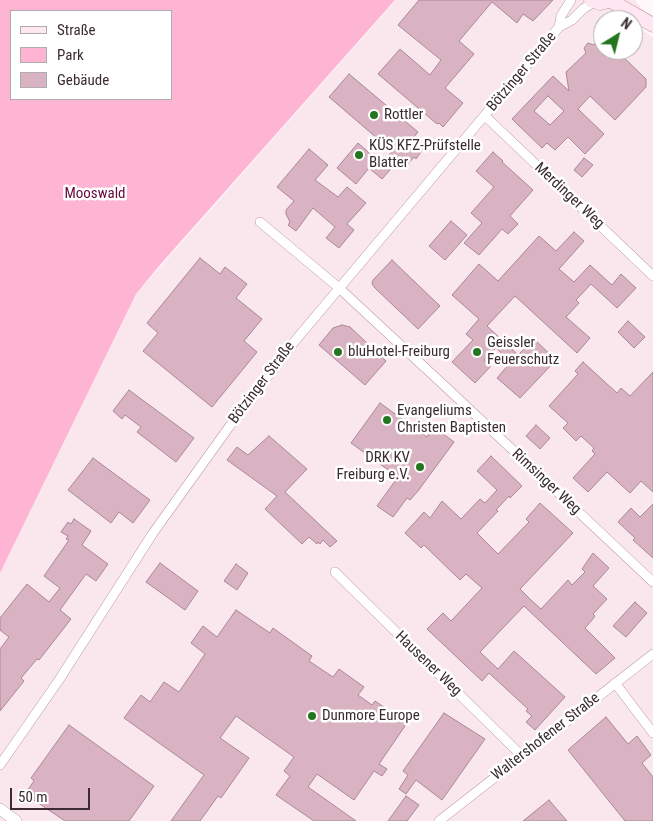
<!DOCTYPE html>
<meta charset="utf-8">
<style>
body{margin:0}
#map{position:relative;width:653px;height:821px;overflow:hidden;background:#fff7fa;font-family:"Roboto Condensed",sans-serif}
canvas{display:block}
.legend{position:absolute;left:10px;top:10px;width:162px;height:90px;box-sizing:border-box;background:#fff;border:1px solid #b0abad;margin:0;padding:6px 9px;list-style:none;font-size:15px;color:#3a2c32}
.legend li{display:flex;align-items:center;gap:10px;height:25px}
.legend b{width:25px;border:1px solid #b0abad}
.north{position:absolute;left:593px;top:10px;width:50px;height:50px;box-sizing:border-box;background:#fff;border:1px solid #b0abad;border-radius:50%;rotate:36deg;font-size:14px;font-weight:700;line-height:20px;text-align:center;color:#3a2c32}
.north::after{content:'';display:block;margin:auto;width:18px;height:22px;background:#23751e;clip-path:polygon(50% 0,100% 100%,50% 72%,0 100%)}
.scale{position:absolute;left:10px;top:788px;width:80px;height:22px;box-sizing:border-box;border:2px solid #3a2c32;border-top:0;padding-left:6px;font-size:15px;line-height:18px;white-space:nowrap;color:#3a2c32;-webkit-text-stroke:4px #fff;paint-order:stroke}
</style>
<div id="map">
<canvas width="653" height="821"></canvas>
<ul class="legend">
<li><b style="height:6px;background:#ffe7f1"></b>Straße</li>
<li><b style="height:14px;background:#feb4d3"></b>Park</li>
<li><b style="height:14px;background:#d9b3c2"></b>Gebäude</li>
</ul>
<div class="north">N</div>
<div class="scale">50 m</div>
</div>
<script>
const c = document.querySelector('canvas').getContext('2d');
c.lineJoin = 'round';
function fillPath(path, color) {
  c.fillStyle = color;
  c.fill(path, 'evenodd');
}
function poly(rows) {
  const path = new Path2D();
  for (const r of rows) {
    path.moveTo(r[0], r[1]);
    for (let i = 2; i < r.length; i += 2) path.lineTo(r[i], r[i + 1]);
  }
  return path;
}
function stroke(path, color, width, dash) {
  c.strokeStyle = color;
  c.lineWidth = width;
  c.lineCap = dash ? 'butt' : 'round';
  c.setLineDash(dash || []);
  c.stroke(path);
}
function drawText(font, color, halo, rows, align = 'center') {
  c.font = font + ' "Roboto Condensed",sans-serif';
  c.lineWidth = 5;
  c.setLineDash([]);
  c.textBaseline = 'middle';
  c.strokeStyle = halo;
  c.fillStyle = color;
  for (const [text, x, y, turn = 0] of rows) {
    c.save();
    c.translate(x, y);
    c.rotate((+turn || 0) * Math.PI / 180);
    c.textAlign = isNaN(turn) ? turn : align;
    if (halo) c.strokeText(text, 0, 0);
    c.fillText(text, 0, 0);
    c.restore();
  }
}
const built = poly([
 [396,0,635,0,641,8,653,16,653,32,621,14,629,20,603,20,603,50,633,50,633,23,653,37,653,821,0,821,0,573,136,294]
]);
const green = poly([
 [0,0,395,0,159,266,136,294,0,573],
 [171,11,171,99,11,99,11,11]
]);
const building = poly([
 [419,0,553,0,533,21,523,14,517,23,492,2,459,41,474,54,445,88,463,103,443,127,439,123,437,124,378,74,400,49,430,75,441,60,398,25,419,0],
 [597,41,603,42,603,50,616,50,646,79,646,87,615,120,590,96,578,109,604,134,585,154,568,137,555,150,547,143,542,148,512,119,553,76,569,91,566,72,586,53,584,48,588,43,594,45,597,41],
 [548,96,564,111,550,125,534,111,548,96],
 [349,74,418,132,414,137,425,146,416,159,414,157,405,168,397,162,382,179,369,168,356,184,337,168,358,143,382,164,392,151,329,97,349,74],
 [309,149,328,165,315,180,338,197,347,187,366,203,347,224,354,230,339,248,326,238,335,227,313,208,296,231,288,225,290,222,286,214,286,210,294,201,277,187,309,149],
 [493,152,503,161,502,162,533,190,510,216,518,224,508,234,502,229,479,255,464,243,482,223,471,213,494,187,476,171,493,152],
 [584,158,593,165,582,177,574,170,584,158],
 [451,221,467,235,445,260,429,246,451,221],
 [574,232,584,241,559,269,574,282,590,265,612,285,621,274,636,288,617,308,591,284,576,300,579,303,566,317,590,338,577,353,515,296,487,326,518,355,534,339,556,360,520,398,497,378,511,362,496,348,484,360,491,366,475,383,452,362,473,340,466,334,479,319,452,295,479,264,498,281,539,236,556,251,574,232],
 [200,258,220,274,225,267,247,284,236,298,262,319,244,341,257,352,212,407,143,351,158,333,147,323,200,258],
 [392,260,440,306,418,329,375,288,372,284,373,280,392,260],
 [628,321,645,337,634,348,618,332,628,321],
 [342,325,350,327,386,361,365,385,319,345,333,328,342,325],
 [583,362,617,393,621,388,630,396,653,372,653,492,641,481,630,493,607,472,588,492,573,478,595,454,592,451,594,448,581,436,576,441,563,428,568,423,549,406,578,374,575,371,583,362],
 [129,390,194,438,176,462,137,432,141,427,125,415,122,419,113,411,129,390],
 [380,403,427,437,434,427,454,442,418,491,410,500,407,498,393,517,377,506,398,477,351,443,380,403],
 [536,425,550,438,540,449,526,436,536,425],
 [269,436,307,469,285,492,337,541,330,547,323,540,320,544,318,542,317,544,309,537,302,544,265,509,277,496,227,460,237,447,248,455,269,436],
 [491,456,522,486,510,498,509,496,496,510,498,511,477,533,498,554,529,522,526,519,540,503,573,533,520,589,531,600,541,609,568,580,572,585,585,572,582,569,593,553,609,568,593,586,607,599,593,614,595,616,592,620,585,628,615,658,596,674,524,606,480,652,498,669,514,651,565,697,535,730,526,722,532,716,526,711,528,709,489,673,482,681,427,629,443,613,451,621,482,588,466,574,460,580,424,545,421,548,405,533,424,512,430,518,442,501,461,519,480,499,485,503,497,490,477,471,491,456],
 [93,458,150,500,133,523,119,512,111,523,68,490,93,458],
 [653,504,653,558,633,540,635,538,618,522,631,508,640,517,653,504],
 [74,519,91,531,82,545,108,564,96,581,86,574,60,610,71,619,39,660,37,659,21,678,24,681,0,711,0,649,9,637,0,630,0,618,27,584,49,602,60,588,44,576,69,540,66,539,68,536,61,532,68,522,71,524,74,519],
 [160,563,198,591,185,610,146,582,160,563],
 [236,564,248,573,237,590,224,581,236,564],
 [635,602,647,613,626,637,613,626,635,602],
 [236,610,270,633,273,628,312,656,309,661,333,677,339,669,364,687,358,695,372,705,375,701,407,723,379,764,387,769,382,776,374,771,354,800,317,774,308,787,356,821,314,821,276,795,290,776,284,771,294,757,236,716,220,738,249,758,221,798,218,796,200,821,171,821,204,775,124,718,141,695,150,702,164,682,179,692,205,654,191,643,203,626,217,637,236,610],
 [444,713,485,739,442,800,416,780,406,794,399,789,408,775,403,771,444,713],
 [606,717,628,744,637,736,651,755,642,763,653,777,653,821,625,821,568,750,606,717],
 [69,725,154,786,129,821,65,821,25,794,34,781,31,778,69,725],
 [406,796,419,805,407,821,388,821,406,796],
 [549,800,567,821,523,821,549,800]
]);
const minor = poly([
 [559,27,561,16,571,0],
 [485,116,653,276],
 [260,222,338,287,449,390,653,582],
 [335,572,522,756],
 [615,683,653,733],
 [0,765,59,680,153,533,229,427,294,342,559,27,572,20,583,9,594,2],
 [439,821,653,654]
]);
const tertiary = poly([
 [0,809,16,821]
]);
const secondary = poly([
 [591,0,600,3,613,0],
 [611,1,653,25]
]);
const markers = [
 [374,115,5,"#23751e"],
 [359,155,5,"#23751e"],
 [338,352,5,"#23751e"],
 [477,352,5,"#23751e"],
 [387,420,5,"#23751e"],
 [420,467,5,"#23751e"],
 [312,716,5,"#23751e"]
];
const streetNames = [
 ["Bötzinger Straße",522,72,-50],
 ["Merdinger Weg",569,196,43],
 ["Bötzinger Straße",262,383,-53],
 ["Rimsinger Weg",546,482,43],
 ["Hausener Weg",428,664,44],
 ["Waltershofener Straße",546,737,-38]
];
const poiNames = [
 ["Rottler",384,115],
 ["KÜS KFZ-Prüfstelle",369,146],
 ["Blatter",369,163],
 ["Geissler",487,343],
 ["Feuerschutz",487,360],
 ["bluHotel-Freiburg",348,352],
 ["Evangeliums",397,411],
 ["Christen Baptisten",397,428],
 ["DRK KV",410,458,"right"],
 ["Freiburg e.V.",410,475,"right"],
 ["Dunmore Europe",322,716]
];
const parkNames = [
 ["Mooswald",95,194]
];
fillPath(built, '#fae7ee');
fillPath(green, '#feb4d3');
fillPath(building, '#d9b3c2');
stroke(building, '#ab8896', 1);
stroke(minor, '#bd99a7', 10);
stroke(tertiary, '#bd99a7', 12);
stroke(secondary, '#bd99a7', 15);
stroke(minor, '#fff', 9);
stroke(tertiary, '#fff', 11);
stroke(secondary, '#ffe7f1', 14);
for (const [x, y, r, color] of markers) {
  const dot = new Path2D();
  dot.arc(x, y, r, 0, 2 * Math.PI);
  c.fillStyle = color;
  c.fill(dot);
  stroke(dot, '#fff', 2);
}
drawText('15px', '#3a2c32', '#fff', streetNames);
drawText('15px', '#3a2c32', '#fff', poiNames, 'left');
drawText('15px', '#64083d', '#fff', parkNames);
</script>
